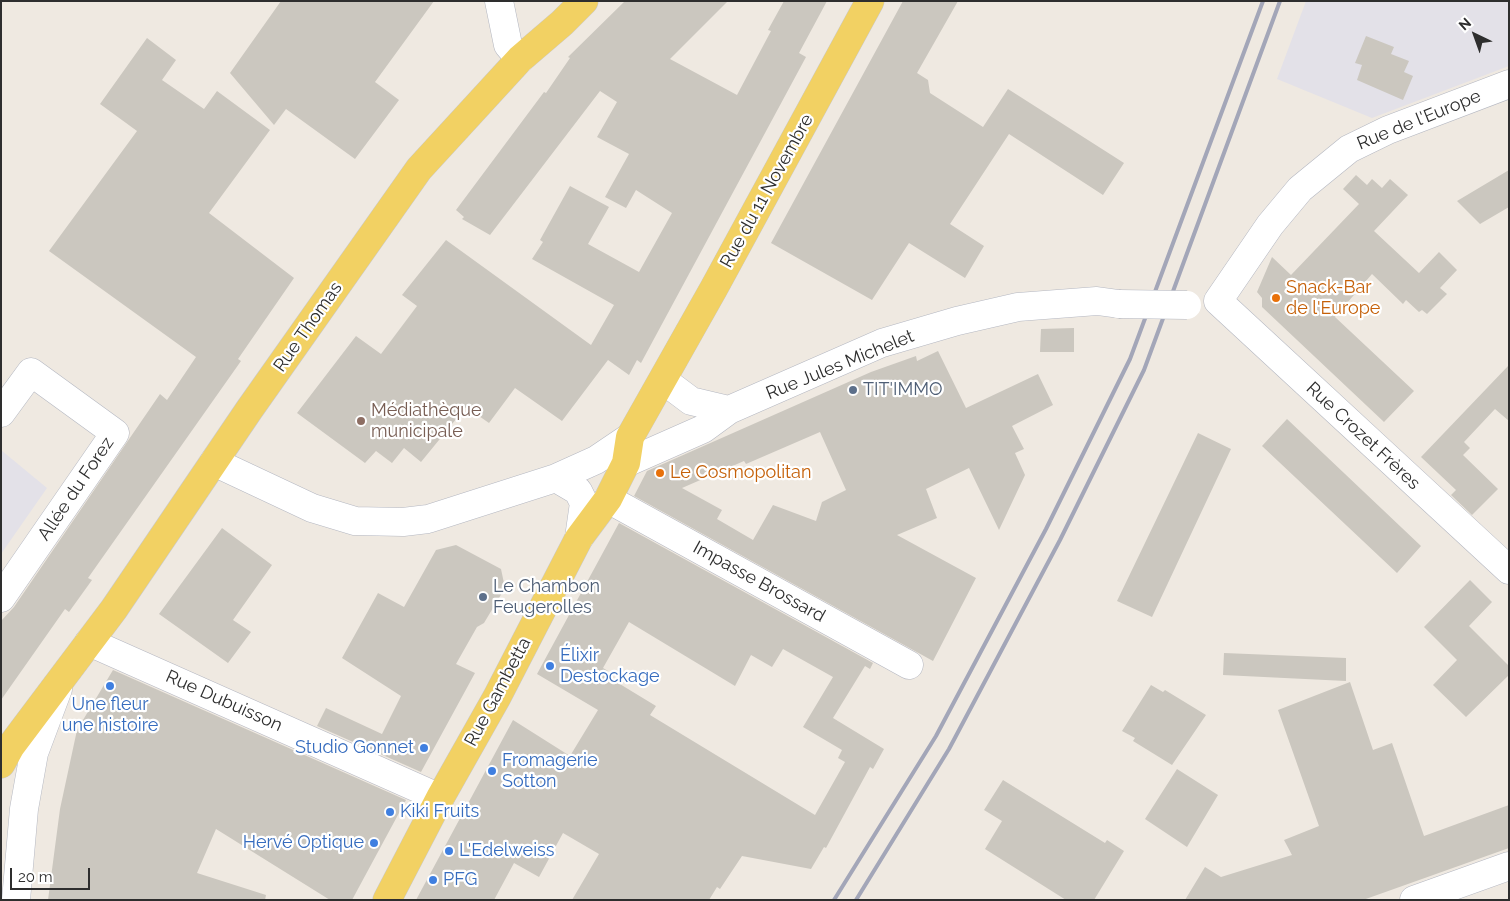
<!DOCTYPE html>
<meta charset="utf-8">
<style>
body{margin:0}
#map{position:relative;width:1510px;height:901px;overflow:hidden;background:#efe9e1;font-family:Raleway,sans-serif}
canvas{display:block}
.frame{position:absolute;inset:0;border:2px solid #2e2e2e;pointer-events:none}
.north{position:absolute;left:1450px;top:10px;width:50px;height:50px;-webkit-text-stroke:4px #fff;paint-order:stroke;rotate:318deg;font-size:14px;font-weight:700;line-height:20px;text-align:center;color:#2e2e2e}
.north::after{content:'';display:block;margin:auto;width:18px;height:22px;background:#2e2e2e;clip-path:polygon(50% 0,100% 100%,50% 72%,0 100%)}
.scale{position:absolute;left:10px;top:868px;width:80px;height:22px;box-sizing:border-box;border:2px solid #2e2e2e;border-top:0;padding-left:6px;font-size:15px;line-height:18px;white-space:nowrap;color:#2e2e2e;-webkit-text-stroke:4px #fff;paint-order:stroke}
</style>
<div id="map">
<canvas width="1510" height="901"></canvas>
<div class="frame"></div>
<div class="north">N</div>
<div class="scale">20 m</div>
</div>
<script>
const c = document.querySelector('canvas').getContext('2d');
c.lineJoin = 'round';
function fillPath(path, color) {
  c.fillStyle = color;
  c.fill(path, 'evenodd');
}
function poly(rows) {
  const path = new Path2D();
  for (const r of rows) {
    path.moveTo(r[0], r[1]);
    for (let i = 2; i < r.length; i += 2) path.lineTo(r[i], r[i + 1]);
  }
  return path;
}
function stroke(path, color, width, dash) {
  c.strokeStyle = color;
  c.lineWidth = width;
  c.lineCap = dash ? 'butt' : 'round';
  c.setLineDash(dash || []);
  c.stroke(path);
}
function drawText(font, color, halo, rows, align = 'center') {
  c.font = font + ' Raleway,sans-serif';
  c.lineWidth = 4.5;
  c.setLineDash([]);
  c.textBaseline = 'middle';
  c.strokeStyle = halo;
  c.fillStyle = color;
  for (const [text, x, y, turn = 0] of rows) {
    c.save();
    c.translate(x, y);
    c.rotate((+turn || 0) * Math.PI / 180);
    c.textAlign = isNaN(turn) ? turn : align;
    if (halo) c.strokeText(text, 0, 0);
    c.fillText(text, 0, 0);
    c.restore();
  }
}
const industrial = poly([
 [1306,1,1509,1,1509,66,1372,118,1277,79],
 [1,450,47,488,1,554]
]);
const building = poly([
 [281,1,434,1,375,82,399,100,355,159,286,109,274,125,230,73],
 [625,1,728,1,670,59,737,95,771,31,768,30,784,1,827,1,799,53,806,57,641,363,637,360,629,375,608,360,562,421,515,388,489,423,466,407,421,462,404,448,392,463,376,451,365,463,297,413,356,336,381,354,417,306,402,295,446,240,591,345,614,305,532,259,543,242,540,240,570,186,609,207,588,244,639,272,672,213,636,190,626,208,605,197,629,154,597,137,617,102,600,91,490,235,462,219,464,217,456,210,544,92,546,93,570,58,568,57],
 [903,1,958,1,917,73,928,80,930,93,983,127,1008,89,1124,163,1103,195,1009,134,950,224,984,246,965,278,909,243,872,300,771,243],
 [1366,36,1394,47,1391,54,1409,61,1404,72,1413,76,1403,100,1357,80,1362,65,1355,63],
 [147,38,176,60,162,80,204,109,217,91,270,130,209,213,294,278,238,359,241,361,88,578,92,580,69,612,65,609,1,700,1,621,14,607,160,394,167,400,196,357,49,251,137,131,100,104],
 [1509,170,1509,207,1480,224,1457,201],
 [1356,175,1367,185,1372,179,1382,188,1390,179,1408,195,1374,231,1419,273,1439,252,1457,270,1440,288,1447,294,1427,314,1422,310,1419,312,1406,300,1403,304,1372,274,1335,317,1414,391,1384,422,1262,307,1262,298,1257,292,1272,257,1291,275,1359,204,1343,189],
 [1074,328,1074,352,1040,352,1041,329],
 [938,351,966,408,1038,374,1053,405,1012,426,1024,449,1015,453,1025,475,999,530,969,468,926,489,937,518,897,535,976,578,933,661,634,496,647,471,871,372,916,356,917,361],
 [820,432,846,490,822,502,816,521,773,505,753,540,717,519,722,510,682,488,744,461,746,464],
 [1509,365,1509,421,1495,409,1464,442,1470,448,1463,455,1498,489,1472,515,1451,495,1456,490,1421,457],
 [1287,419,1421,546,1397,573,1262,446],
 [1198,433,1231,449,1152,617,1117,601],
 [619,523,873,663,870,669,865,666,833,718,884,749,873,769,870,767,826,848,824,847,811,869,742,856,720,889,717,887,709,900,572,900,599,854,563,833,539,877,514,863,494,900,416,900,513,720,570,756,598,710,537,674],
 [629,622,735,686,751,655,772,667,783,649,833,677,803,727,842,750,838,758,845,762,815,815,650,715,656,706,605,675,608,671,603,668],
 [222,528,272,565,233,620,251,632,228,663,159,614],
 [456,545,501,569,505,588,484,623,477,627,456,664,475,673,421,772,317,726,326,708,382,734,401,696,342,658,378,593,404,607,436,550],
 [1470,580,1492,602,1469,626,1509,666,1509,675,1466,717,1433,685,1457,660,1424,627],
 [1224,653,1346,658,1346,681,1223,675],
 [113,670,406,800,352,900,330,900,216,829,197,873,266,895,265,900,48,900,60,809,77,730],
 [1350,682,1373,750,1392,743,1424,836,1509,805,1509,848,1363,900,1185,900,1205,867,1221,877,1292,855,1284,840,1319,826,1278,710],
 [1151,685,1163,692,1165,690,1206,715,1172,765,1133,741,1135,738,1122,731],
 [1177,769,1218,795,1187,847,1145,819],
 [1003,780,1105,843,1107,840,1124,851,1094,900,1066,900,985,849,1002,821,984,810]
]);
const minor = poly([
 [499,1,508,45,520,59],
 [1218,301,1509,570],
 [1218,301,1270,225,1300,189,1349,149,1388,130,1509,84],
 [663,380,691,401,729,410],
 [1,413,31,372,115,433,1,598],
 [214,462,312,508,355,521,403,522,428,519,556,478,596,460,630,437],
 [626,463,703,429,729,410,882,343,957,321,1018,307,1097,301,1119,304],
 [556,478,578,491,584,503,579,538],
 [608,499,909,665],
 [89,642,440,798],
 [16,900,24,809,34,753,58,689],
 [1414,900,1509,866]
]);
const major = poly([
 [1,764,11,746,114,609,249,410,419,169,520,59,562,23,584,1],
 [387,900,440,798,497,697,579,538,608,499,626,463,630,437,714,288,870,1]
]);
const rail = poly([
 [834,900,936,736,1046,529,1130,359,1263,1],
 [856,900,949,749,1060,540,1144,370,1280,1]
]);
const minorBridge = poly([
 [1119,304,1187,305]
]);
const markers = [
 [1276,298,5,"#e8710a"],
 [853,390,5,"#5c6f8a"],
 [361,421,5,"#8d6e63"],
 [660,473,5,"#e8710a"],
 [483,597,5,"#5c6f8a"],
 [550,666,5,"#3f7fe0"],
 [110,686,5,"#3f7fe0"],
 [424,748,5,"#3f7fe0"],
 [492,771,5,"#3f7fe0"],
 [390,812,5,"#3f7fe0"],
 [374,843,5,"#3f7fe0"],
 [449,851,5,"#3f7fe0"],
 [433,880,5,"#3f7fe0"]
];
const streetNames = [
 ["Rue de l'Europe",1419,120,-22],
 ["Rue du 11 Novembre",767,191,-61],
 ["Rue Thomas",308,327,-55],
 ["Rue Jules Michelet",840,365,-22],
 ["Rue Crozet Frères",1363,436,43],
 ["Allée du Forez",76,489,-56],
 ["Impasse Brossard",759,582,29],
 ["Rue Gambetta",498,692,-62],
 ["Rue Dubuisson",224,701,24]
];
const foodNames = [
 ["Snack-Bar",1286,288],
 ["de l'Europe",1286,309],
 ["Le Cosmopolitan",670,473]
];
const serviceNames = [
 ["TIT'IMMO",863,390],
 ["Le Chambon",493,587],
 ["Feugerolles",493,608]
];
const educationNames = [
 ["Médiathèque",371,411],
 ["municipale",371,432]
];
const shopNames = [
 ["Élixir",560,656],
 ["Destockage",560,677],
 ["Une fleur",110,705,"center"],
 ["une histoire",110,726,"center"],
 ["Studio Gonnet",414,748,"right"],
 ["Fromagerie",502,761],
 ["Sotton",502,782],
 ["Kiki Fruits",400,812],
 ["Hervé Optique",364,843,"right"],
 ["L'Edelweiss",459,851],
 ["PFG",443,880]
];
fillPath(industrial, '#e3e1e8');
fillPath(building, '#cbc7bf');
stroke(minor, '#b4b7c1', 29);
stroke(major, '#c9c9c9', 29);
stroke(minor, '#fff', 28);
stroke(major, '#f2d163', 28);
stroke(rail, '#a3a6b8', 4);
stroke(minorBridge, '#b4b7c1', 29, []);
stroke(minorBridge, '#fff', 28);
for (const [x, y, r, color] of markers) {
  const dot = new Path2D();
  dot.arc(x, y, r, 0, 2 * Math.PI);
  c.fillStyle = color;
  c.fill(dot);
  stroke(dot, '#fff', 2);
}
drawText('18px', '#2e2e2e', '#fff', streetNames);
drawText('18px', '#c56008', '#fff', foodNames, 'left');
drawText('18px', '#4e5e75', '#fff', serviceNames, 'left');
drawText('18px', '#785e54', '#fff', educationNames, 'left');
drawText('18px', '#366cbe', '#fff', shopNames, 'left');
</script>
